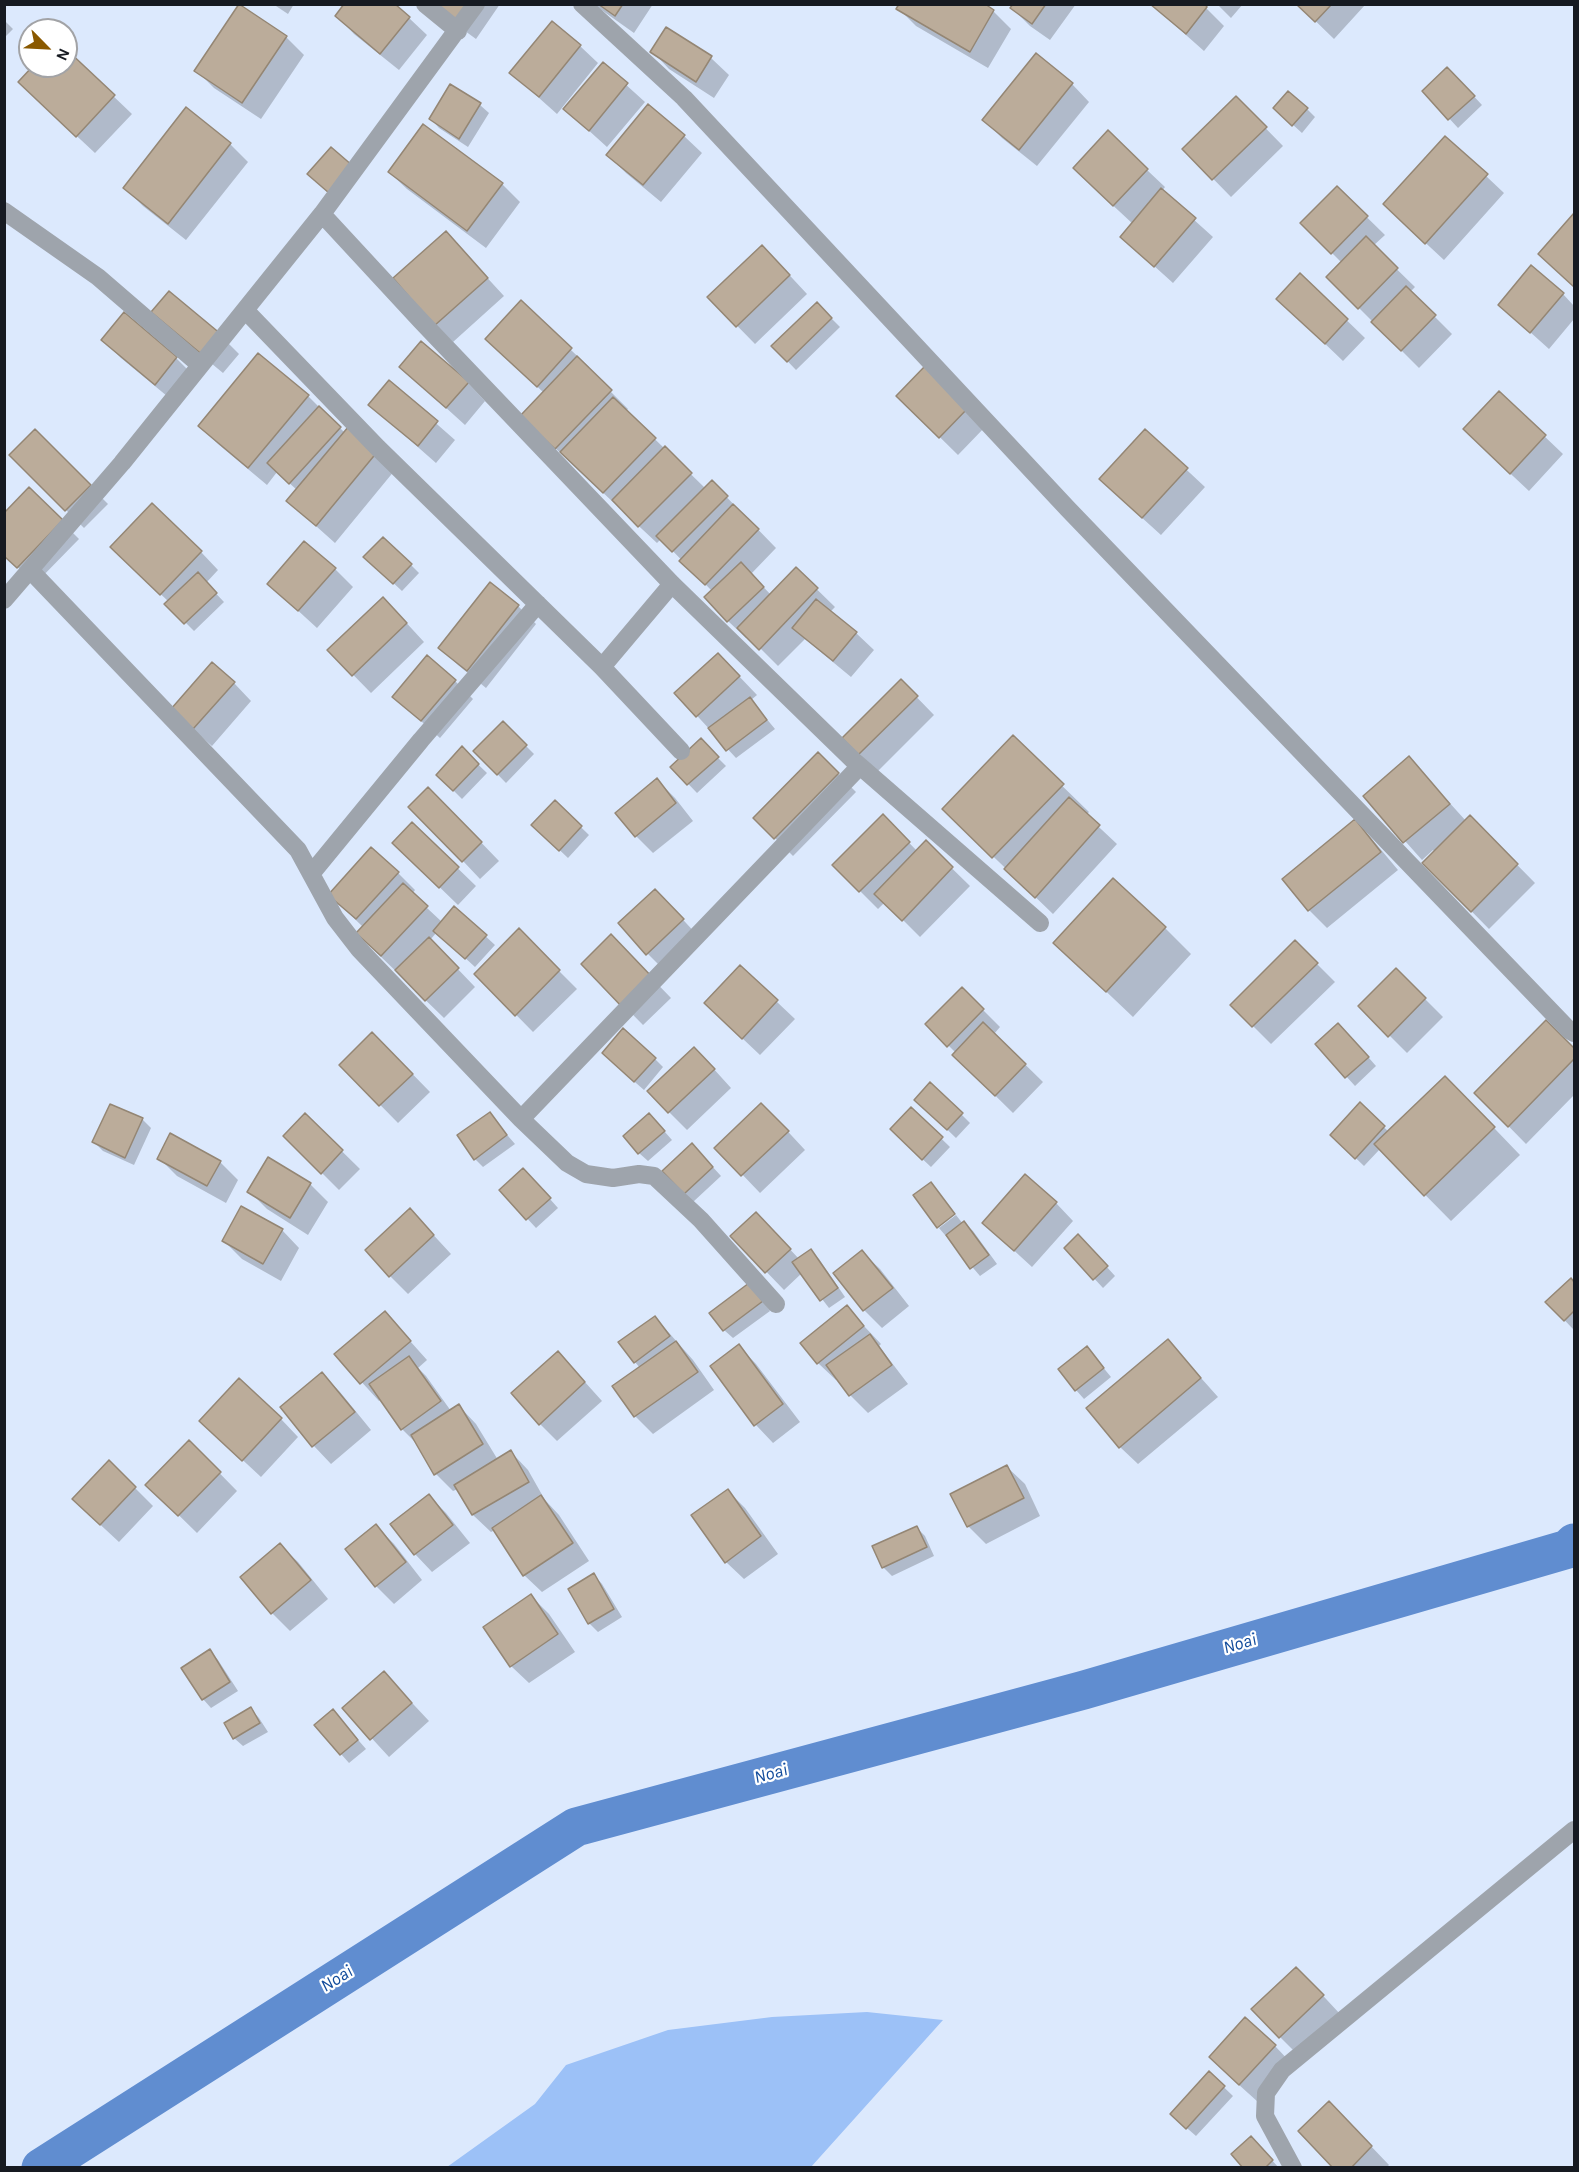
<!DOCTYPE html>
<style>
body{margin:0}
#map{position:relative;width:1579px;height:2172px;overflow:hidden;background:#dce9fd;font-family:Karla,sans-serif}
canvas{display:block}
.frame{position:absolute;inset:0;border:6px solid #161a21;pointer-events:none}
.north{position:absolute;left:18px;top:18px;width:60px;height:60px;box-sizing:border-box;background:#fff;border:2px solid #a2a3a6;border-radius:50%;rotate:114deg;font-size:16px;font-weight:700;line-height:24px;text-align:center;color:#161a21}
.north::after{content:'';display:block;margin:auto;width:21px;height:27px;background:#8a5900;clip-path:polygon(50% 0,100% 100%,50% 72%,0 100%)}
</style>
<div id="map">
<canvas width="1579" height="2172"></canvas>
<div class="frame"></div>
<div class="north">N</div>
</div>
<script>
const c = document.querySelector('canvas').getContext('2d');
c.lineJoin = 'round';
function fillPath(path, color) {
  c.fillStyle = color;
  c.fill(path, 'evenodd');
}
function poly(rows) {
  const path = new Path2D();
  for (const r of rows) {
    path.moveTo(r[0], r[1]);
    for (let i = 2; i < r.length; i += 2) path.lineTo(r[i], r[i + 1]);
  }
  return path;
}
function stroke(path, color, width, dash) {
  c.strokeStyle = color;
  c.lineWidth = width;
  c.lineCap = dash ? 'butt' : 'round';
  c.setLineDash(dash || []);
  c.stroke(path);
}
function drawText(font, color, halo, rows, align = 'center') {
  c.font = font + ' Karla,sans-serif';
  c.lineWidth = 4.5;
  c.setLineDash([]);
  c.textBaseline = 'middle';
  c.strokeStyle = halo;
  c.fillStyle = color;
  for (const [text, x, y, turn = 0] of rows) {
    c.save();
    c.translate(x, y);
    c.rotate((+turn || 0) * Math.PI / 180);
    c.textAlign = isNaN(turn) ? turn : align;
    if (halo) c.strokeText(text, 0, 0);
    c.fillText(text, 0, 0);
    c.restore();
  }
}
const green = poly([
 [867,2012,943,2020,811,2167,447,2167,535,2104,566,2065,668,2030,772,2017]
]);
const shadow = poly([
 [273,4,294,4,288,14],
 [428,4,500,4,476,39],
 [593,4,653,4,634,33],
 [982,4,993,11,1011,29,988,68,916,26,898,8],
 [1015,4,1076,4,1050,40,1030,26,1012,8],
 [1151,4,1202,4,1224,26,1204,51],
 [1217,4,1243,4,1231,18],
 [1298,4,1364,4,1365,5,1334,39],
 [337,16,409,18,427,35,399,70,354,34],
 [4,20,13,29,4,38],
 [286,37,304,55,261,119,214,88,196,70],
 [580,46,598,63,557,114,511,73],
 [66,51,132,114,95,153,38,100,35,66,66,66],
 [652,51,711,58,729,75,714,98,669,69],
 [603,64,645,102,607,147,565,109],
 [1456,77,1482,105,1458,128,1424,91],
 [1072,84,1089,102,1037,166,1002,138,984,120],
 [451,86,480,105,489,113,468,147,439,128,431,119],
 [1236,98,1283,146,1231,197,1184,149],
 [1307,109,1315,117,1302,133,1281,114],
 [424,126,502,184,520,202,486,248,407,189,389,172],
 [684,136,702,153,661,202,626,173,608,155],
 [230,144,248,162,186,240,143,206,125,188],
 [1147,170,1165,187,1162,191,1213,237,1173,283,1122,237,1133,224,1092,186],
 [1486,176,1504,193,1444,260,1403,222],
 [1337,188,1385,235,1373,246,1415,287,1410,292,1452,334,1419,368,1328,277,1342,263,1302,223],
 [1574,216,1574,287,1540,254],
 [446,233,504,296,453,342,435,325],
 [780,265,807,294,755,344,709,297],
 [1300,275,1365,338,1343,361,1296,316],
 [1563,294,1574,306,1574,319,1549,349,1500,305],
 [521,303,589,367,588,369,628,409,626,411,705,488,712,482,776,548,751,574,771,595,796,569,835,607,830,612,856,633,874,650,851,677,805,639,778,666,748,636,746,638,728,621,712,591,661,539,657,543,540,434,544,393,505,356],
 [817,304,840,327,796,370,773,346],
 [124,314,176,358,194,376,173,401,121,358,103,340],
 [171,330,221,336,239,354,223,373],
 [401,367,468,383,485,401,465,425],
 [926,367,986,426,958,455,898,396],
 [389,382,455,440,436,463,370,405],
 [1499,393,1563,454,1529,491,1482,447],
 [308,396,345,433,395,470,335,543,288,501,297,490,277,472,267,485,218,444,200,426],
 [35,431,108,504,84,528,11,455],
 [1145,431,1205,487,1161,535,1119,497],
 [29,489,79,539,35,584,4,554],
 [201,552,218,570,206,583,224,602,194,631,167,604,169,602,130,565],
 [374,565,411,565,419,573,402,591],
 [335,569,353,587,317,628,269,584],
 [490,584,518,606,536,624,486,688,458,665,440,648],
 [401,617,424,642,371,693,329,650],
 [736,673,757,695,751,700,775,729,736,758,677,694],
 [455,681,473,699,440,738,394,697],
 [901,681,934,715,877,772,844,738],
 [234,683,251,701,212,746,190,727],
 [503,723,534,754,506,783,475,751],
 [1013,738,1089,812,1086,815,1117,844,1053,914,944,809],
 [701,741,726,766,697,793,672,767],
 [462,749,487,773,462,799,438,775],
 [818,754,856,792,793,856,755,818],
 [1409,758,1466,821,1470,817,1535,883,1489,929,1424,863,1435,852,1433,850,1422,860,1365,796],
 [657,780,675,798,693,821,653,853,636,836],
 [555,802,589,835,568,858,533,825],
 [446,806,499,861,480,879,463,861],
 [883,816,918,852,926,843,970,886,920,937,885,902,878,909,834,865],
 [1355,821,1372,839,1398,870,1327,928,1309,910,1285,879],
 [412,824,476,886,458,905,394,843],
 [398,873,415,890,412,894,442,922,455,908,495,945,475,967,437,932,430,940,475,987,444,1018,375,951,363,927,330,895],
 [673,909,700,938,665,971,647,953],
 [1165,928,1191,954,1133,1017,1055,943],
 [519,931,577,989,533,1032,476,974],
 [611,936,671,998,643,1025,583,964],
 [1295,942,1335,982,1271,1044,1232,1005],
 [740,967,795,1019,760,1055,724,1021],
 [1396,970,1443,1017,1407,1053,1360,1006],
 [962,989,1000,1027,994,1034,1043,1082,1013,1113,954,1055,956,1053,927,1024],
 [1546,1022,1574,1050,1574,1095,1526,1144,1476,1093],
 [1347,1033,1376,1066,1355,1086,1317,1044],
 [390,1051,430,1092,398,1123,341,1065],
 [655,1059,663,1067,644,1090,612,1062],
 [712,1067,731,1088,687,1130,669,1112],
 [931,1084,970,1123,956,1138,925,1108],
 [1471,1104,1520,1155,1451,1221,1380,1149,1364,1166,1332,1135,1360,1105,1389,1132],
 [111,1106,143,1120,151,1128,134,1165,103,1151,94,1142],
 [911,1109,950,1147,931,1167,900,1138],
 [489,1114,515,1144,483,1167,475,1159],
 [305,1115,360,1169,339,1190,285,1136],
 [779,1122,805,1150,760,1193,717,1148],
 [657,1123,672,1140,648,1161,639,1153],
 [700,1153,721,1176,693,1202,685,1193],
 [159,1158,220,1162,238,1180,226,1203,177,1176],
 [532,1179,558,1208,536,1228,501,1190],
 [310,1184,328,1202,308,1235,267,1209,249,1191],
 [1056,1203,1073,1221,1032,1267,984,1223],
 [956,1215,963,1224,964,1223,973,1231,997,1264,980,1276,939,1228],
 [427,1228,451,1254,408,1294,390,1276],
 [282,1230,299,1248,281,1281,242,1259,224,1241],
 [773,1231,799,1259,810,1251,819,1259,845,1297,829,1308,802,1273,784,1290,732,1236],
 [1087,1245,1115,1276,1103,1288,1066,1248],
 [862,1252,880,1269,909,1306,882,1328,864,1310,835,1273],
 [1571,1280,1574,1284,1573,1329,1547,1302],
 [757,1293,770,1311,733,1338,724,1330],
 [846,1307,881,1344,879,1346,908,1384,868,1413,850,1395,838,1379,836,1380,818,1363],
 [385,1313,427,1360,418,1368,426,1376,451,1411,459,1406,476,1424,498,1460,511,1452,528,1470,545,1500,559,1515,589,1561,542,1592,524,1575,495,1530,491,1532,473,1515,458,1489,453,1491,436,1474,419,1446,402,1429,381,1399,379,1401,336,1354],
 [655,1317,693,1360,714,1390,653,1434,635,1416,614,1386,640,1368,635,1362],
 [1168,1341,1218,1397,1138,1464,1120,1447],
 [739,1346,756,1364,800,1422,773,1443,756,1425],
 [1087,1348,1111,1377,1084,1399,1076,1390],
 [575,1371,602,1401,557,1441,540,1424],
 [322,1374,340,1392,371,1430,331,1464,314,1446,282,1407],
 [281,1419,298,1437,261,1477,219,1438],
 [189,1442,237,1491,197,1533,148,1485],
 [109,1462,153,1506,119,1542,92,1517],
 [1007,1467,1025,1484,1040,1516,986,1544,968,1526],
 [728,1491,745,1508,778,1554,744,1579,726,1562],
 [429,1496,446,1513,470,1543,432,1572,415,1554],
 [376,1526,394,1544,422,1580,394,1604,376,1586],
 [917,1528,925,1536,934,1556,892,1576,883,1567],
 [280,1545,298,1562,328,1599,290,1631,272,1613],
 [594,1575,602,1584,622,1617,598,1632,589,1623,570,1589],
 [531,1596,549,1614,575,1652,529,1683,511,1666],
 [210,1651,218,1660,238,1691,211,1708,203,1699],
 [384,1673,429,1721,389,1757,344,1708],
 [251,1709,259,1718,268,1732,243,1746,234,1738],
 [333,1711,366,1749,349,1763,341,1754],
 [1314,1986,1340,2014,1298,2055,1280,2037],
 [1275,2046,1292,2064,1258,2102,1228,2075],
 [1209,2073,1233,2096,1196,2136,1180,2122],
 [1346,2120,1389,2165,1386,2168,1336,2168],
 [1260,2147,1279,2168,1245,2168]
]);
const canal = poly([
 [41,2168,576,1827,1084,1690,1568,1549,1574,1543]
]);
const building = poly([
 [239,4,287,36,242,103,194,71,239,4],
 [344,4,395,4,410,17,380,54,335,16,344,4],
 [433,4,470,4,458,22,433,4],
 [598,4,623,4,615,16,598,4],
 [899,4,985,4,994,10,970,52,896,9,899,4],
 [1013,4,1046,4,1032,24,1010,8,1013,4],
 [1150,4,1205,4,1207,7,1186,34,1150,4],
 [1296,4,1332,4,1315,22,1296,4],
 [552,21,581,45,539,97,509,73,552,21],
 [666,27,712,56,696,82,650,52,666,27],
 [66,49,115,95,76,137,18,82,33,66,66,66,66,49],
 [1036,53,1073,83,1019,150,982,120,1036,53],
 [603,62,628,83,589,131,563,109,603,62],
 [1447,67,1475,96,1448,120,1422,91,1447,67],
 [450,84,481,103,459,139,429,119,450,84],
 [1288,91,1308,108,1292,126,1273,108,1288,91],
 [1236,96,1267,127,1212,180,1182,149,1236,96],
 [648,104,685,135,643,185,606,155,648,104],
 [186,107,231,143,168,224,123,188,186,107],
 [423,124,503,183,467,231,388,172,423,124],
 [1108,130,1148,169,1113,206,1073,168,1108,130],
 [1445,136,1488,174,1425,244,1383,204,1445,136],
 [331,147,353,166,329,193,307,174,331,147],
 [1337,186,1368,216,1331,254,1300,223,1337,186],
 [1161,188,1196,218,1154,267,1120,237,1161,188],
 [1574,213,1574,287,1538,254,1574,213],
 [446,231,488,278,434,326,393,278,446,231],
 [1366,236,1398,268,1358,309,1326,277,1366,236],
 [762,245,790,275,736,327,707,297,762,245],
 [1531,265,1564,293,1530,333,1498,305,1531,265],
 [1300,273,1348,319,1325,344,1276,299,1300,273],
 [1406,286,1436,315,1401,351,1371,322,1406,286],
 [169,291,222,335,205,357,151,312,169,291],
 [521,300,572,348,537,387,485,339,521,300],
 [817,302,832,318,787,362,771,346,817,302],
 [124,312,177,357,155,385,101,340,124,312],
 [421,341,469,382,446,408,399,367,421,341],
 [258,353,309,395,248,468,198,426,258,353],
 [577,356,612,390,555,449,520,416,577,356],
 [926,365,969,407,939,438,896,396,926,365],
 [389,380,438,421,418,446,368,405,389,380],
 [1499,391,1546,435,1510,474,1463,429,1499,391],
 [613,397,656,438,603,493,560,452,613,397],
 [319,406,341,427,289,484,267,463,319,406],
 [349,426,378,451,316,526,286,501,349,426],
 [35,429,91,485,65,511,9,455,35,429],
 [1145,429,1188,468,1142,518,1099,479,1145,429],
 [665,446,692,473,638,527,612,500,665,446],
 [712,480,728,496,672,552,656,536,712,480],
 [29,487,63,520,17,568,4,556,4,513,29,487],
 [152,503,202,551,160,595,110,547,152,503],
 [733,504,759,529,705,585,679,561,733,504],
 [383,537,412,564,393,584,363,557,383,537],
 [304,541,336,568,298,611,267,584,304,541],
 [741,562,764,587,727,622,704,597,741,562],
 [796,567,818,588,759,650,737,628,796,567],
 [198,572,217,593,184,624,164,604,198,572],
 [490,582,519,605,467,671,438,648,490,582],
 [383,597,407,623,352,676,327,650,383,597],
 [816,599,857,632,833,661,792,628,816,599],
 [718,653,740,676,696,717,674,693,718,653],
 [427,655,456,680,421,721,392,697,427,655],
 [212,662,235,682,193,729,171,709,212,662],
 [901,679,918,696,858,755,842,738,901,679],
 [750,697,767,720,726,751,708,728,750,697],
 [503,721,527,745,497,775,473,751,503,721],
 [1013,735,1064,784,992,858,942,809,1013,735],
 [701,738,719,757,687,785,670,767,701,738],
 [462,746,479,764,453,791,436,775,462,746],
 [818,752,839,773,774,839,753,818,818,752],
 [1409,756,1450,804,1403,843,1363,796,1409,756],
 [657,778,676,803,635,837,615,813,657,778],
 [428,787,482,842,462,862,408,807,428,787],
 [1069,797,1100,825,1035,898,1004,869,1069,797],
 [555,800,582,826,559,851,531,825,555,800],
 [883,814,910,842,859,892,832,865,883,814],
 [1470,815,1518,864,1471,912,1422,863,1470,815],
 [1355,819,1381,852,1308,911,1282,879,1355,819],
 [412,822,459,867,439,888,392,843,412,822],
 [926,840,953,867,902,921,874,894,926,840],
 [371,847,399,872,356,919,328,895,371,847],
 [1113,878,1166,927,1106,992,1053,943,1113,878],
 [403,883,428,906,381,956,356,933,403,883],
 [655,889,684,919,646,955,618,923,655,889],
 [454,906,487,935,465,959,433,931,454,906],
 [519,928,560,970,515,1016,474,974,519,928],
 [611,934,654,979,624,1009,581,964,611,934],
 [429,937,459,968,425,1001,395,970,429,937],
 [1295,940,1318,963,1252,1027,1230,1005,1295,940],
 [740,965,778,1000,742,1039,704,1003,740,965],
 [1396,968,1426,998,1388,1037,1358,1006,1396,968],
 [962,987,984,1009,947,1047,925,1024,962,987],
 [1546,1020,1574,1048,1574,1059,1508,1127,1474,1093,1546,1020],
 [983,1022,1026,1064,995,1096,952,1055,983,1022],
 [1338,1023,1369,1057,1345,1078,1315,1044,1338,1023],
 [623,1028,656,1058,634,1082,602,1053,623,1028],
 [372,1032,413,1074,379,1106,339,1065,372,1032],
 [694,1047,715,1069,668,1113,647,1091,694,1047],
 [1445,1076,1495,1127,1424,1196,1374,1144,1445,1076],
 [930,1082,963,1113,947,1130,914,1100,930,1082],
 [1360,1102,1385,1126,1355,1159,1330,1135,1360,1102],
 [761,1103,789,1131,741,1176,714,1148,761,1103],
 [110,1104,143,1118,125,1158,92,1142,110,1104],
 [911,1107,943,1137,922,1160,890,1129,911,1107],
 [490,1112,507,1135,474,1160,457,1135,490,1112],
 [305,1113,343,1150,321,1174,283,1136,305,1113],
 [649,1113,665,1131,638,1154,623,1136,649,1113],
 [170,1133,221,1161,207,1186,157,1159,170,1133],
 [692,1143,713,1167,684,1194,662,1171,692,1143],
 [268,1157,311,1183,290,1218,247,1192,268,1157],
 [523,1168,551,1198,526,1220,499,1190,523,1168],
 [1025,1174,1057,1202,1014,1251,982,1223,1025,1174],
 [931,1182,955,1214,937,1228,913,1195,931,1182],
 [241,1206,283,1229,263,1264,222,1241,241,1206],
 [410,1208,434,1235,389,1277,365,1250,410,1208],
 [756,1212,791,1249,765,1273,730,1236,756,1212],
 [964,1221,989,1255,970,1269,946,1235,964,1221],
 [1078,1234,1108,1266,1093,1280,1064,1248,1078,1234],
 [811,1249,838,1288,820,1301,792,1262,811,1249],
 [862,1250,893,1288,863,1311,833,1273,862,1250],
 [1571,1278,1574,1282,1574,1311,1564,1321,1545,1302,1571,1278],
 [749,1283,763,1301,723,1331,709,1313,749,1283],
 [847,1305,864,1326,817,1364,800,1343,847,1305],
 [385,1311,411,1341,360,1384,334,1354,385,1311],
 [655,1316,670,1336,634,1363,618,1342,655,1316],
 [870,1334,892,1365,849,1396,826,1365,870,1334],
 [1168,1339,1201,1378,1119,1448,1086,1408,1168,1339],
 [676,1341,698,1372,634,1417,612,1386,676,1341],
 [739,1344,783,1404,754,1426,710,1366,739,1344],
 [1087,1346,1104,1368,1075,1391,1058,1369,1087,1346],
 [558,1351,585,1382,539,1425,511,1393,558,1351],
 [409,1356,441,1401,401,1430,369,1384,409,1356],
 [322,1372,355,1412,312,1447,280,1407,322,1372],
 [239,1378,282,1418,242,1461,199,1421,239,1378],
 [459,1404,483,1444,434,1475,411,1435,459,1404],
 [189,1440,221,1472,178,1516,145,1485,189,1440],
 [511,1450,529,1482,472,1515,454,1485,511,1450],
 [109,1460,136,1487,100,1525,72,1499,109,1460],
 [1007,1465,1024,1498,967,1527,950,1494,1007,1465],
 [728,1489,761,1536,725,1563,691,1515,728,1489],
 [429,1494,453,1525,414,1555,390,1524,429,1494],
 [541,1495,573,1543,523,1576,492,1528,541,1495],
 [376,1524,406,1562,375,1587,345,1549,376,1524],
 [917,1526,927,1547,882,1568,872,1546,917,1526],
 [280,1543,311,1580,271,1614,240,1577,280,1543],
 [594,1573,614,1609,588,1624,568,1589,594,1573],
 [531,1594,558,1634,510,1667,483,1627,531,1594],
 [210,1649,230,1682,202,1700,181,1668,210,1649],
 [384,1671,412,1703,370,1740,342,1708,384,1671],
 [251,1707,260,1723,233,1739,224,1723,251,1707],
 [333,1709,358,1740,340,1755,314,1725,333,1709],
 [1296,1967,1324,1995,1279,2038,1251,2009,1296,1967],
 [1245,2017,1276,2045,1239,2085,1209,2057,1245,2017],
 [1209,2071,1225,2086,1186,2129,1170,2114,1209,2071],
 [1329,2101,1372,2146,1351,2168,1333,2168,1298,2131,1329,2101],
 [1251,2136,1273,2160,1265,2168,1243,2168,1231,2154,1251,2136]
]);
const street = poly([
 [425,4,458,31],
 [582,4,684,98,1068,509,1569,1030,1574,1033],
 [4,211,98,277,200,365],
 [322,214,421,321,672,584,853,760,1040,923],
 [245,310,378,448,602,667,672,584],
 [31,571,298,850,335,918,359,949,521,1119,567,1163,586,1174,613,1178,639,1174,654,1176,701,1220,776,1304],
 [4,600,122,463,322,214,476,4],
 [602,667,681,751],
 [311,874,421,740,538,604],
 [521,1119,860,766],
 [1293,2168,1265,2116,1266,2093,1282,2070,1574,1830]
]);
const waterNames = [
 ["Noai",1240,1644,-16],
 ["Noai",771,1774,-15],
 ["Noai",337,1979,-32]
];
fillPath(green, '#9cc1f7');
fillPath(shadow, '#0003');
stroke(canal, '#608dd0', 39);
fillPath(building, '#bbac9a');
stroke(building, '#948674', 1.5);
stroke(street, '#9ea4ac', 18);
drawText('italic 18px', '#124c9c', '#fff', waterNames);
</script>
